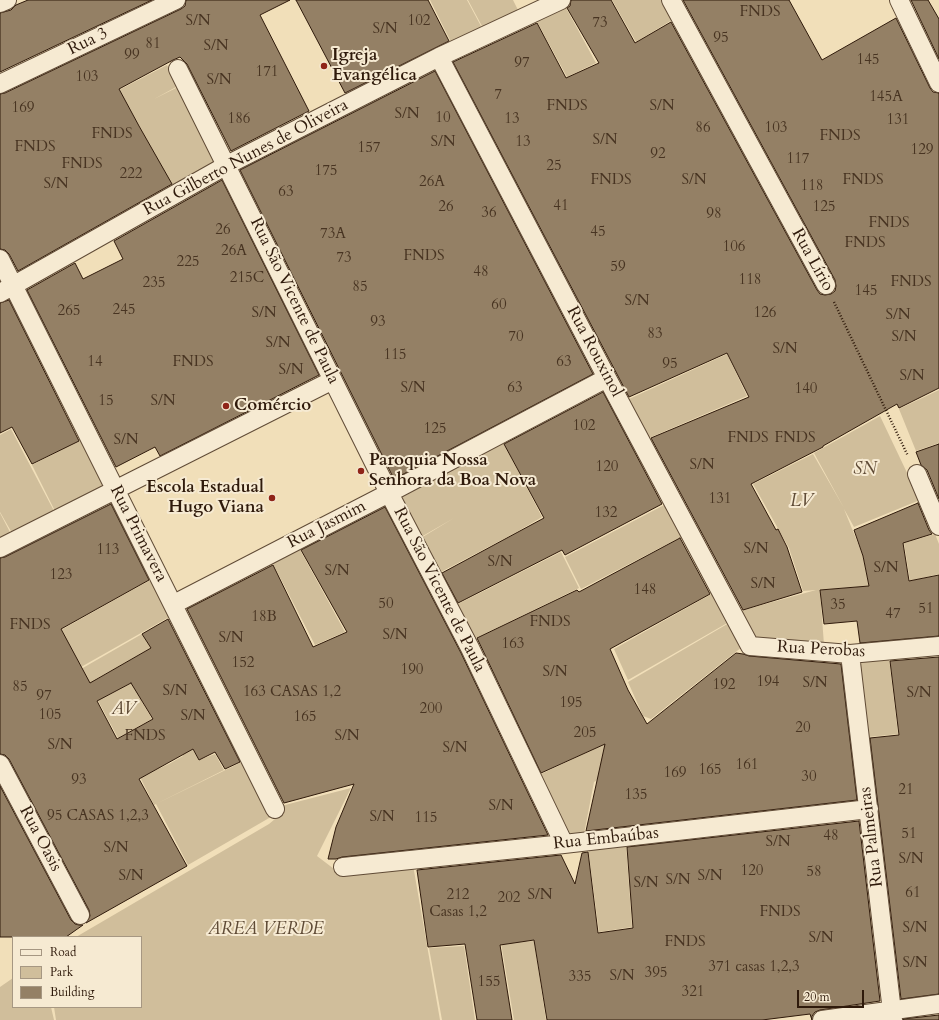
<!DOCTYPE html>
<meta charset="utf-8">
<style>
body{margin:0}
#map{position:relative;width:939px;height:1020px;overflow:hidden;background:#f1dfb9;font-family:Cardo,serif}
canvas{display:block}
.legend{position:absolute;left:12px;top:936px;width:130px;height:72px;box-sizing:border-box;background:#f6ead2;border:1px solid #a69782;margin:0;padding:5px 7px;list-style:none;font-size:12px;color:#2f1a0b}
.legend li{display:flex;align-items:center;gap:8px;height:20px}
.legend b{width:20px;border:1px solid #a69782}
.scale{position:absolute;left:797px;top:990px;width:67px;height:18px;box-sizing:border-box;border:2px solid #2f1a0b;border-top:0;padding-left:5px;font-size:12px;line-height:14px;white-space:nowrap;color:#2f1a0b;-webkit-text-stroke:3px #f6ead2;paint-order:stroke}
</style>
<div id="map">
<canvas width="939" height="1020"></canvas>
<ul class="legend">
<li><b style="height:5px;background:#f6ead2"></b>Road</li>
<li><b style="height:11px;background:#d0be9b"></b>Park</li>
<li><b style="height:11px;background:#948065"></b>Building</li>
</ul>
<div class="scale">20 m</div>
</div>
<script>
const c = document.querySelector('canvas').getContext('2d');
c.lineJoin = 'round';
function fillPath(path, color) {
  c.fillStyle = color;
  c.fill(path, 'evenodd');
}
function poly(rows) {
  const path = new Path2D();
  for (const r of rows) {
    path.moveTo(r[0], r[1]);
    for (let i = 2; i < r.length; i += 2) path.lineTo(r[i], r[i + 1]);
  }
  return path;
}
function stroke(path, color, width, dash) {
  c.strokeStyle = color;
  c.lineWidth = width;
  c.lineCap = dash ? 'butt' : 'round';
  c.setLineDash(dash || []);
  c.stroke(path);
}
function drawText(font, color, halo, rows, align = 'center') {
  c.font = font + ' Cardo,serif';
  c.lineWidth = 4;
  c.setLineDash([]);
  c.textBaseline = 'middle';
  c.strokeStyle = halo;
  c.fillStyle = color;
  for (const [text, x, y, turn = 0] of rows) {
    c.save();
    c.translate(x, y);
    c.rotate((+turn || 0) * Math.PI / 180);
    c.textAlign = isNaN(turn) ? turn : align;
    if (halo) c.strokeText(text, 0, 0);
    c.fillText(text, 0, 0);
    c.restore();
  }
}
const green = poly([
 [430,0,467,0,482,28,451,42],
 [468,0,513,0,519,12,483,28],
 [612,0,662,0,672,20,636,42],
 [565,6,596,63,567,77,536,20],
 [167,65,178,86,154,99,178,87,189,108,164,121,189,108,216,162,173,187,119,90],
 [727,354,747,396,649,438,629,399],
 [939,390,939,443,916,451,899,409],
 [880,416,920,500,854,527,844,509,863,556,869,586,820,590,824,645,755,639,740,611,816,590,803,591,789,548,753,484,813,454,844,508,814,453],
 [11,429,54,511,12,533,0,512,0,435],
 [82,439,105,486,55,511,32,465],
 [503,442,542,517,515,533,500,508,515,533,439,573,421,538,454,518,421,537,400,496,471,459,478,470,471,458],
 [666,504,683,536,581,589,565,557],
 [0,513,11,534,0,539],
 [935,534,939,544,939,574,910,581,904,543],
 [299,548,345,632,315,645,272,562],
 [561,552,579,588,474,639,456,605],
 [152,579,171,616,81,667,61,630],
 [713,593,729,622,628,680,614,649],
 [729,623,742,647,651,719,643,716,628,682],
 [142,634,151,648,96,679,106,696,135,681,145,697,141,700,152,719,118,738,81,669],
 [889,658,898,734,868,737,858,661],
 [649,723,660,742,594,782,584,834,569,836,539,775],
 [188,742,199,760,215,754,224,770,154,805,140,777,169,764,183,756,178,746],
 [248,759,276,814,188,865,156,804],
 [351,788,317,856,338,872,413,865,440,1020,56,1020,54,1007,141,1007,141,937,76,937,269,824,275,819,281,806],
 [626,844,632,927,599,932,588,848],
 [534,941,546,1020,514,1020,501,943],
 [464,946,475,1020,442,1020,429,948],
 [13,978,13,1007,51,1007,54,1020,0,1020,0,987]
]);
const building = poly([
 [28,0,152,0,0,72,0,13,11,10,16,5,28,0],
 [186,0,290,0,260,15,309,111,231,151,187,64,180,57,173,60,119,89,139,126,172,184,18,271,9,254,5,250,0,249,0,94,5,93,181,9,185,6,186,0],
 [296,0,428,0,449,41,345,93,296,0],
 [571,0,611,0,635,43,671,22,817,290,820,294,825,295,831,294,835,291,836,286,835,280,683,0,789,0,822,60,896,18,930,88,933,92,939,93,939,388,899,408,897,404,823,446,823,447,751,484,776,530,778,529,787,547,802,592,743,610,651,438,749,397,727,353,629,397,453,62,537,23,566,78,599,63,567,8,570,6,571,0],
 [911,0,928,0,939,19,939,59,911,0],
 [435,71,593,374,394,479,240,170,435,71],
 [222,180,319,375,160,456,155,447,116,467,27,290,75,263,83,279,123,259,114,241,222,180],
 [9,300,79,441,32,464,12,427,0,433,0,303,9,300],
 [603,392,662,504,565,555,562,550,458,603,442,573,544,518,504,444,603,392],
 [939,444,939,499,927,470,921,465,916,452,939,444],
 [918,503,929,530,932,534,903,543,909,581,939,575,939,636,860,643,857,621,824,624,820,590,869,586,863,556,854,530,918,503],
 [111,504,149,580,61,629,90,683,151,648,142,634,168,619,240,762,225,769,215,752,199,760,193,749,139,779,187,866,86,923,90,916,89,910,9,759,5,755,0,754,0,558,5,557,111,504],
 [131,683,153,719,117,739,97,701,131,683],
 [385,507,461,653,548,835,342,857,336,859,328,859,336,827,354,784,284,803,187,609,273,565,313,647,347,632,301,550,385,507],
 [680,538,710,594,610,649,628,690,647,724,736,653,743,654,749,656,841,664,857,800,586,831,605,744,541,773,477,638,577,590,579,592,680,538],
 [939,657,939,994,901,999,870,738,899,735,890,661,939,657],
 [0,786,71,920,75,924,79,925,83,925,66,937,0,937,0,786],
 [859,821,880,1001,820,1010,815,1012,812,1016,812,1020,810,1014,762,1020,547,1020,534,940,500,945,512,1020,477,1020,465,944,428,947,417,870,561,855,575,884,582,853,588,852,598,933,633,928,627,847,859,821],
 [939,1015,939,1020,903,1020,903,1019,939,1015]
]);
const path = poly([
 [834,302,908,456]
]);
const street = poly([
 [671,0,826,285],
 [899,0,939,83],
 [0,3,7,0],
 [439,57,607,378,750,646,850,654,939,646],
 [178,69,389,493,470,648,564,844],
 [0,84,176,0],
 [0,259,275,809],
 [0,293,227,165,439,57,561,0],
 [917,474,939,526],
 [0,548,333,380],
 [174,604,389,493,607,378],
 [850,654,893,1020],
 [0,764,80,915],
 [343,867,564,844,869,809],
 [822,1020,939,1004]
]);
const markers = [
 [324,66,4,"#8f2418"],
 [226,406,4,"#8f2418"],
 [361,471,4,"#8f2418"],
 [272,498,4,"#8f2418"]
];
const numberNames = [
 ["FNDS",760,13],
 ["S/N",198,22],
 ["102",419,22],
 ["73",600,24],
 ["S/N",385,30],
 ["95",721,39],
 ["81",153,45],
 ["S/N",216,47],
 ["99",132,56],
 ["145",868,61],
 ["97",522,64],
 ["171",267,73],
 ["103",87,78],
 ["S/N",219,81],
 ["7",498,96],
 ["145A",886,98],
 ["FNDS",567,107],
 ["S/N",662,107],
 ["169",23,109],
 ["S/N",407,115],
 ["10",443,119],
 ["186",239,120],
 ["13",512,120],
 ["131",898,121],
 ["86",703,129],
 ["103",776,129],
 ["FNDS",112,135],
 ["FNDS",840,137],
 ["S/N",605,141],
 ["S/N",443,143],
 ["13",523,143],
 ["FNDS",35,148],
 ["157",369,149],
 ["129",922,151],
 ["92",658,155],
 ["117",798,160],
 ["FNDS",82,165],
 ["25",554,167],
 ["175",326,172],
 ["222",131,175],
 ["FNDS",611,181],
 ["S/N",694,181],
 ["FNDS",863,181],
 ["26A",432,183],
 ["S/N",56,185],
 ["118",812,187],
 ["63",286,193],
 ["41",561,207],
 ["26",446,208],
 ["125",824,208],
 ["36",489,214],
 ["98",714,215],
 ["FNDS",889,224],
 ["26",223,231],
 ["45",598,233],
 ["73A",333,235],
 ["FNDS",865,244],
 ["106",734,248],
 ["26A",234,252],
 ["FNDS",424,257],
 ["73",344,259],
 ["225",188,263],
 ["59",618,268],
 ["48",481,273],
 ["215C",247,279],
 ["118",750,281],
 ["FNDS",911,283],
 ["235",154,284],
 ["85",360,288],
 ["145",866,292],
 ["S/N",637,302],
 ["60",499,306],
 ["245",124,311],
 ["265",69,312],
 ["S/N",264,314],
 ["126",765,314],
 ["S/N",898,316],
 ["93",378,323],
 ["83",655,335],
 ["70",516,338],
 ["S/N",904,338],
 ["S/N",278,344],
 ["S/N",785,350],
 ["115",395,356],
 ["14",95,363],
 ["FNDS",193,363],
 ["63",564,363],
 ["95",670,365],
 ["S/N",291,371],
 ["S/N",912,377],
 ["S/N",413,389],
 ["63",515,389],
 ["140",806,390],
 ["15",106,402],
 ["S/N",163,402],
 ["102",584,427],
 ["125",435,430],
 ["FNDS",748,439],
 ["FNDS",795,439],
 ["S/N",126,441],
 ["S/N",702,466],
 ["120",607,468],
 ["131",720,500],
 ["132",606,514],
 ["S/N",756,550],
 ["113",108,551],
 ["S/N",500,563],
 ["S/N",886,569],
 ["S/N",337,572],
 ["123",61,576],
 ["S/N",763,585],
 ["148",645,591],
 ["50",386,605],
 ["35",838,606],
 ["51",926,610],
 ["47",893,615],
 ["18B",264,618],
 ["FNDS",550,623],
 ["FNDS",30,626],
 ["S/N",395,636],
 ["S/N",231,639],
 ["163",513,645],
 ["152",243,664],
 ["190",412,671],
 ["S/N",555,673],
 ["194",768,683],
 ["S/N",815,684],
 ["192",724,686],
 ["85",20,688],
 ["S/N",175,692],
 ["163 CASAS 1,2",292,693],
 ["S/N",919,694],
 ["97",44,697],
 ["195",571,704],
 ["200",431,710],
 ["105",50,716],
 ["S/N",193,717],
 ["165",305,718],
 ["20",803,729],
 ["205",585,734],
 ["FNDS",145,737],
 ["S/N",347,737],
 ["S/N",60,746],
 ["S/N",455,749],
 ["161",747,766],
 ["165",710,771],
 ["169",675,774],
 ["30",809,778],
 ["93",79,781],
 ["21",906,791],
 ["135",636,796],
 ["S/N",501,807],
 ["95 CASAS 1,2,3",98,817],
 ["S/N",382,818],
 ["115",426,819],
 ["51",909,835],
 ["48",831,837],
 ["S/N",778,843],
 ["S/N",116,849],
 ["S/N",911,860],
 ["120",752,872],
 ["58",814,873],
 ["S/N",131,877],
 ["S/N",710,877],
 ["S/N",678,881],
 ["S/N",646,884],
 ["61",913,894],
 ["212",458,896],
 ["Casas 1,2",458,913],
 ["S/N",540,896],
 ["202",509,899],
 ["FNDS",780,913],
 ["S/N",915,929],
 ["S/N",821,939],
 ["FNDS",685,943],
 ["S/N",915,964],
 ["371 casas 1,2,3",754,968],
 ["395",656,974],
 ["S/N",622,977],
 ["335",580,978],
 ["155",489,983],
 ["321",693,993]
];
const streetNames = [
 ["Rua 3",88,42,-26],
 ["Rua Gilberto Nunes de Oliveira",246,158,-28],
 ["Rua Lírio",812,260,61],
 ["Rua São Vicente de Paula",294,301,64],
 ["Rua Rouxinol",594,352,62],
 ["Rua Jasmim",327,525,-27],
 ["Rua Primavera",138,534,63],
 ["Rua São Vicente de Paula",439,590,63],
 ["Rua Perobas",821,650,3],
 ["Rua Palmeiras",872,837,-97],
 ["Rua Oasis",40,839,62],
 ["Rua Embaúbas",606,839,-6]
];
const poiNames = [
 ["Igreja",332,56],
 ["Evangélica",332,76],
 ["Comércio",234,406],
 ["Paroquia Nossa",369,461],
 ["Senhora da Boa Nova",369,481],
 ["Escola Estadual",264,488,"right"],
 ["Hugo Viana",264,508,"right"]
];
const parkNames = [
 ["SN",865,470],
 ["LV",802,502],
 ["AV",124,710],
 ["AREA VERDE",266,930]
];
fillPath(green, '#d0be9b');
fillPath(building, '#948065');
stroke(building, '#2f1a0b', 1);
stroke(street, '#604b36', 20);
stroke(path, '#2f1a0b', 2.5, [1, 2]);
stroke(street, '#f6ead2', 18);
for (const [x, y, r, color] of markers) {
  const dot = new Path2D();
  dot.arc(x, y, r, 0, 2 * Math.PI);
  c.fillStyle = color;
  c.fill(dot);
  stroke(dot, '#f6ead2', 1.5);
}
drawText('15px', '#483422', null, numberNames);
drawText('17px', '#2f1a0b', '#f6ead2', streetNames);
drawText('bold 17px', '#2f1a0b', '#f6ead2', poiNames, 'left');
drawText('italic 17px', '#5f4b36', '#f6ead2', parkNames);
</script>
